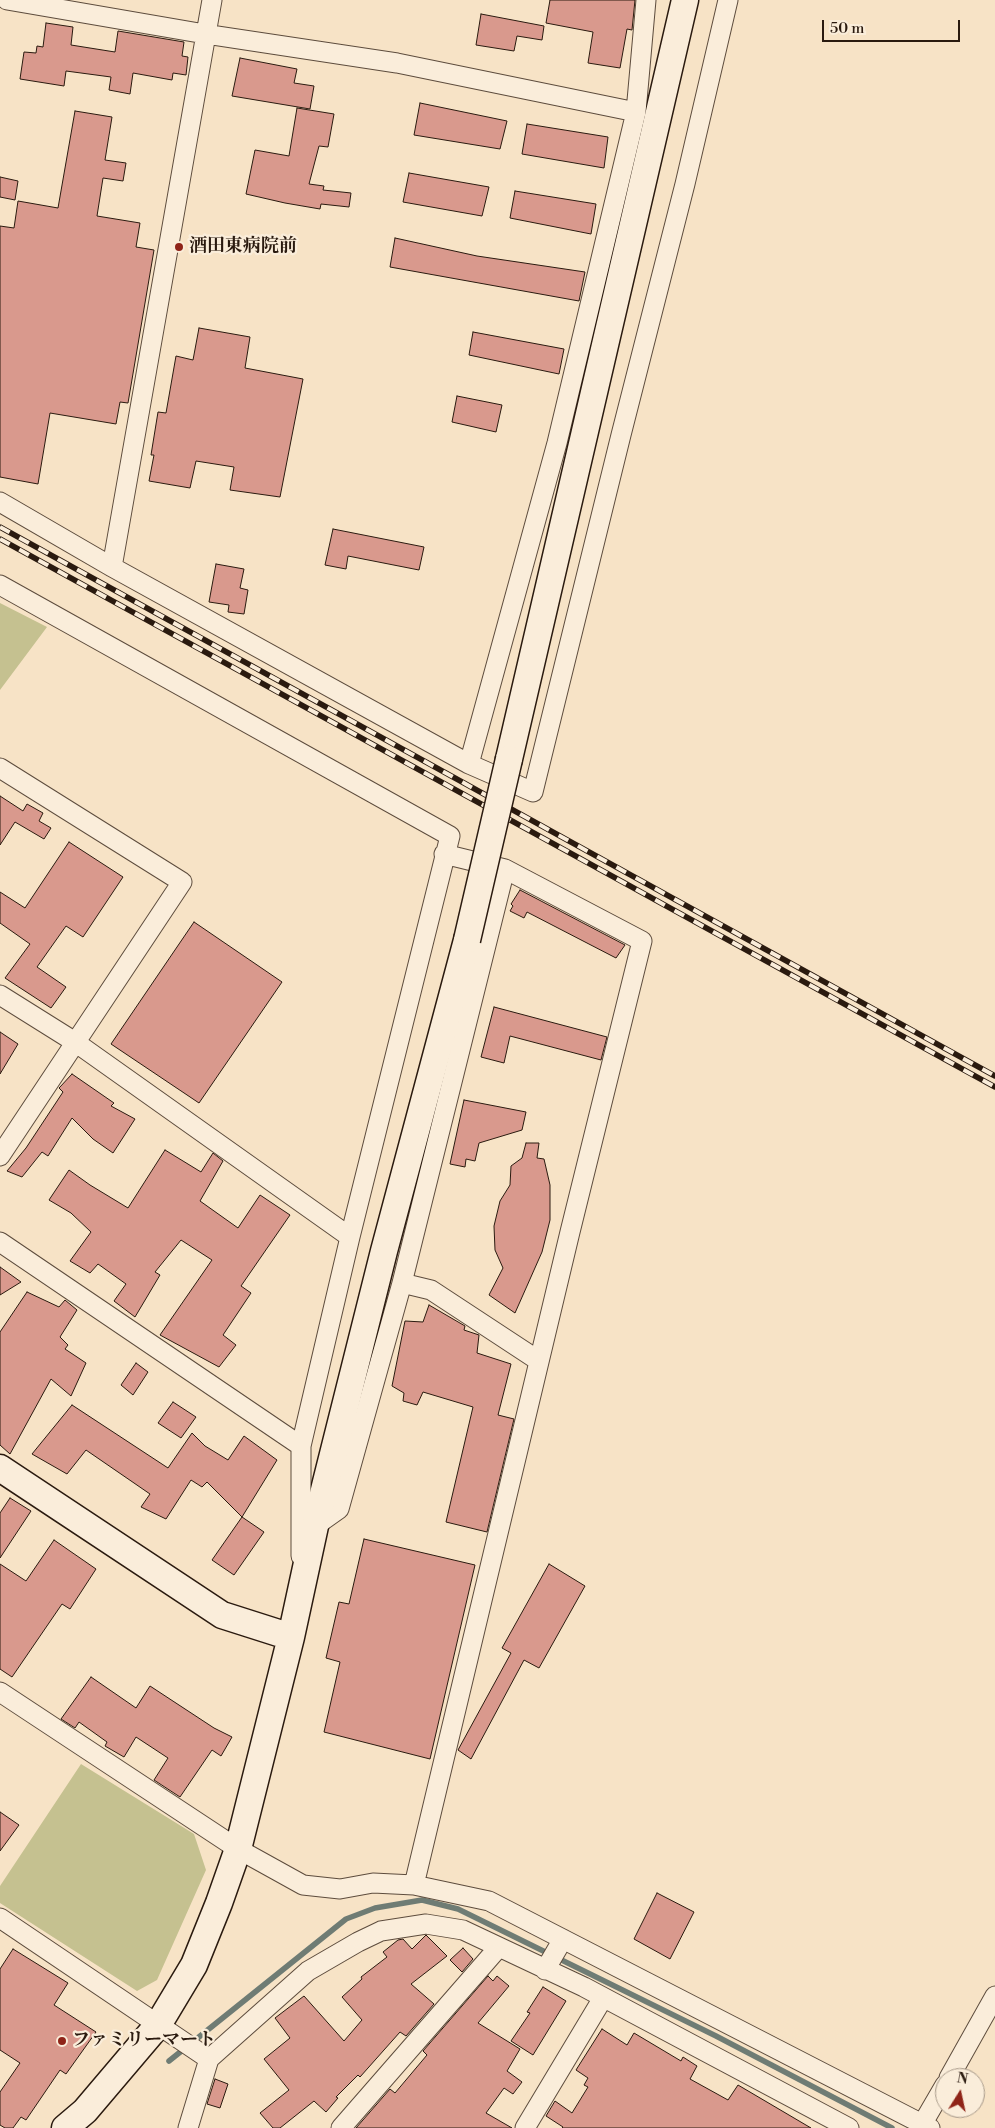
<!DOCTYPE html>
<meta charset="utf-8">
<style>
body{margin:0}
#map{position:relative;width:995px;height:2128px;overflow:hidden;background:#f7e3c6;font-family:"Libre Bodoni",serif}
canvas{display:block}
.north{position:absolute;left:935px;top:2068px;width:50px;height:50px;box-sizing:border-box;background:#faedda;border:1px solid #a79989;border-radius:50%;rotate:10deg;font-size:14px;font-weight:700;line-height:20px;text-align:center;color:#2a1a0f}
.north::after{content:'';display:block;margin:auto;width:18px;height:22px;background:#8f2418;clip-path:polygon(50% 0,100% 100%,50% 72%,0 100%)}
.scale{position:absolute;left:822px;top:20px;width:138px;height:22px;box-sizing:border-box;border:2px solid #2a1a0f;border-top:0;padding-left:6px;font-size:15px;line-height:18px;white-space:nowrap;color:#2a1a0f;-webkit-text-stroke:4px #faedda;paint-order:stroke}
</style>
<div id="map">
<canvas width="995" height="2128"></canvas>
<div class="north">N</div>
<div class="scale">50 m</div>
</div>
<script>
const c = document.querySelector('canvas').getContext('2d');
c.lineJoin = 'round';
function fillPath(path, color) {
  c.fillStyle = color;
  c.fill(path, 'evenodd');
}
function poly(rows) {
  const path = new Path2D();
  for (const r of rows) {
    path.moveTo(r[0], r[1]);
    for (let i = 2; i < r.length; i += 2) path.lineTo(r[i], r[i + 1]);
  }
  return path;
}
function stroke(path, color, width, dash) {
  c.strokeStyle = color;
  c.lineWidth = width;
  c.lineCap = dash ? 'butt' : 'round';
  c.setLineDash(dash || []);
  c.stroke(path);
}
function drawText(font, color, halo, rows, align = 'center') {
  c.font = font + ' "Libre Bodoni","Noto Serif JP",serif';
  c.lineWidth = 4.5;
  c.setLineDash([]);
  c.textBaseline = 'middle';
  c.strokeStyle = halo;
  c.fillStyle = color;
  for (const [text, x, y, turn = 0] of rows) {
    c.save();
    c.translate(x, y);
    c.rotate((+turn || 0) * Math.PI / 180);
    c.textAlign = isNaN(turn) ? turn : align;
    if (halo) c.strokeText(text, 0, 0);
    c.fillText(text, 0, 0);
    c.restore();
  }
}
const green = poly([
 [0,603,47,627,0,690],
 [81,1764,194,1834,206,1870,157,1980,137,1991,0,1903,0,1886]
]);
const stream = poly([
 [169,2061,346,1919,375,1908,422,1900,458,1909,716,2036,892,2128]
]);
const building = poly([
 [550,0,635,0,632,30,627,29,620,68,588,63,593,32,546,23,550,0],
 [481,14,544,26,542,40,517,36,514,51,476,45,481,14],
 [46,23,73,27,71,45,115,52,118,31,184,42,182,56,188,57,186,75,173,73,172,80,133,73,130,94,109,90,111,77,66,71,64,86,20,79,24,52,36,53,37,46,43,47,46,23],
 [240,58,297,69,294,83,314,86,310,109,232,96,240,58],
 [420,103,507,121,500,149,414,135,420,103],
 [297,108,334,114,328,147,319,146,309,184,324,186,323,190,351,193,349,207,321,204,320,209,285,203,246,194,255,150,289,156,297,108],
 [75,111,112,117,105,160,126,163,123,181,103,178,97,216,140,223,136,247,154,250,128,403,120,402,116,424,50,413,38,484,0,477,0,226,14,228,18,201,58,208,75,111],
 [527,124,608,137,604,168,522,154,527,124],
 [409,173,489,187,482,216,403,202,409,173],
 [0,177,18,181,15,200,0,197,0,177],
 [515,191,596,204,591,234,510,218,515,191],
 [395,238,477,256,585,272,579,301,390,267,395,238],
 [199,328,250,337,245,368,303,379,280,497,230,490,234,467,196,461,190,488,149,481,154,455,151,455,158,412,166,413,176,356,193,360,199,328],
 [473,332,564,349,559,374,469,355,473,332],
 [457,396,502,405,496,432,452,422,457,396],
 [333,529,424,547,419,570,348,556,346,569,325,565,333,529],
 [216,564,244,569,240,588,248,590,244,614,228,612,229,605,209,602,216,564],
 [0,796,23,811,27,804,43,813,39,821,51,828,44,839,15,822,0,845,0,796],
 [69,842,123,877,83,937,66,926,37,967,66,987,51,1008,5,978,30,944,0,923,0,892,25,908,69,842],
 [520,890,625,945,616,958,527,912,524,918,510,911,513,906,511,904,520,890],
 [194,922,282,982,199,1103,111,1044,194,922],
 [494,1007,607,1037,601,1060,510,1036,504,1063,481,1057,494,1007],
 [0,1032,18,1044,0,1074,0,1032],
 [72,1074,114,1103,111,1106,135,1119,113,1153,93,1139,72,1118,48,1156,42,1152,22,1177,7,1171,26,1148,63,1092,59,1088,60,1087,72,1074],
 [464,1100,526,1112,522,1130,479,1143,475,1161,466,1159,465,1167,450,1164,464,1100],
 [526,1143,539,1143,537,1158,544,1159,550,1185,550,1220,542,1252,515,1313,489,1295,503,1268,495,1250,494,1226,500,1201,510,1185,511,1166,522,1158,526,1143],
 [165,1150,201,1172,213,1153,223,1161,200,1201,238,1228,260,1195,290,1215,241,1286,251,1293,223,1335,236,1345,219,1367,160,1335,212,1260,181,1240,155,1272,160,1275,135,1317,114,1301,126,1284,98,1264,90,1273,70,1261,91,1232,71,1213,49,1200,69,1170,90,1185,128,1208,165,1150],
 [0,1267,21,1282,0,1295,0,1267],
 [27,1292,59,1307,65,1300,77,1310,60,1337,68,1345,65,1349,86,1363,71,1396,51,1379,10,1454,0,1445,0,1332,27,1292],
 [429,1305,465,1326,464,1330,479,1335,477,1353,511,1364,498,1415,514,1419,487,1532,446,1522,473,1407,423,1392,417,1405,403,1401,404,1393,392,1386,405,1321,423,1322,429,1305],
 [136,1363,148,1372,133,1395,121,1385,136,1363],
 [173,1402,196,1417,181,1438,158,1423,173,1402],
 [72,1405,168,1468,192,1433,205,1446,228,1460,244,1436,277,1460,242,1517,207,1482,202,1487,191,1480,166,1519,141,1507,150,1494,86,1450,67,1474,32,1454,72,1405],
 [10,1498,31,1511,0,1558,0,1513,10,1498],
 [242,1517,264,1532,234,1575,212,1560,242,1517],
 [364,1539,475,1565,430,1759,324,1732,340,1662,326,1658,339,1602,349,1604,364,1539],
 [54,1540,96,1569,70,1609,62,1604,12,1677,0,1669,0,1564,26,1581,54,1540],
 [549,1564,585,1586,539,1668,524,1660,471,1759,458,1750,511,1653,502,1648,549,1564],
 [91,1677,136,1708,150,1686,214,1728,232,1737,221,1756,212,1750,180,1797,154,1780,168,1758,136,1737,124,1757,105,1746,107,1742,79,1722,75,1728,61,1719,91,1677],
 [0,1812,19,1825,0,1851,0,1812],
 [657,1893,694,1912,670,1959,634,1939,657,1893],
 [426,1935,447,1956,411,1984,434,2004,406,2036,400,2032,360,2077,358,2075,336,2097,338,2098,326,2112,314,2101,280,2128,273,2128,260,2113,289,2090,264,2059,290,2038,275,2018,304,1996,344,2041,362,2020,342,1997,362,1979,361,1977,387,1957,383,1952,398,1940,403,1939,412,1949,426,1935],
 [463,1948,473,1959,462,1972,450,1960,463,1948],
 [13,1949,68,1983,54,2005,96,2032,66,2074,60,2070,26,2120,21,2117,13,2128,5,2128,0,2125,0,2092,20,2063,0,2050,0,1969,13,1949],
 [488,1976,493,1981,497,1976,509,1986,478,2023,520,2049,507,2071,522,2082,513,2094,504,2088,486,2113,512,2128,356,2128,390,2089,395,2093,427,2055,423,2051,488,1976],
 [543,1987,566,2001,533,2055,511,2041,530,2013,527,2012,543,1987],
 [602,2029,627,2045,634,2033,681,2061,683,2057,697,2066,690,2079,728,2100,738,2085,811,2128,562,2128,563,2127,546,2116,555,2101,572,2113,588,2087,584,2085,588,2078,576,2070,602,2029],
 [215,2079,228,2084,220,2108,207,2104,215,2079]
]);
const street = poly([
 [7,0,205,34,397,63,636,112],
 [0,502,112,567,469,764,533,792,621,435,685,184,728,0],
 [112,567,212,0],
 [0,585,450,836,350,1237,301,1446],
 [469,764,557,443,636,112,646,0],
 [0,768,182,882,0,1156],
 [0,995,75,1042,350,1237],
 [0,1242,301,1446,301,1556],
 [402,1283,431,1290,539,1361],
 [315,1526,339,1509,402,1283,505,869],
 [0,1692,238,1849,303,1885,340,1889,373,1883,414,1885,489,1901,930,2128],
 [414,1885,570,1232,642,941,505,869,444,854],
 [0,1918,209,2059],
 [545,1970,563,1939],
 [949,2078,995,1996],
 [188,2128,209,2059,308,1971,358,1942,381,1931,426,1924,463,1930,584,1987,849,2128],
 [341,2128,498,1948],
 [525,2128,603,1998],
 [920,2128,945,2085]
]);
const secondary = poly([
 [509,759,685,0],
 [0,1468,222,1615,291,1637],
 [65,2128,85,2111,158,2025,194,1965,219,1903,238,1849,291,1637,315,1526,384,1251,467,940]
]);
const rail = poly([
 [0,527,995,1076],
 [0,539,995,1087]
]);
const secondaryBridge = poly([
 [467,940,509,759]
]);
const markers = [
 [179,247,5,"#8f2418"],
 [62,2041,5,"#8f2418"]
];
const poiNames = [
 ["酒田東病院前",189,247],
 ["ファミリーマート",72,2041]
];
fillPath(green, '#c5c190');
stroke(stream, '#6f7c74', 5.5);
fillPath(building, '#d9998d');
stroke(building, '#2a1a0f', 1);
stroke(street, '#5d4c3d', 21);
stroke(secondary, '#2a1a0f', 29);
stroke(street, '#faedda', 19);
stroke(secondary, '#faedda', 26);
stroke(rail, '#2a1a0f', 5.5);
stroke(rail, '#faedda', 4, [11]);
stroke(secondaryBridge, '#2a1a0f', 29, []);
stroke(secondaryBridge, '#faedda', 26);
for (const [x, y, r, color] of markers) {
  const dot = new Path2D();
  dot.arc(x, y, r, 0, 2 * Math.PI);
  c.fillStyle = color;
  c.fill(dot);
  stroke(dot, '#faedda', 2);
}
drawText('bold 18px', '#2a1a0f', '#faedda', poiNames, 'left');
</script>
